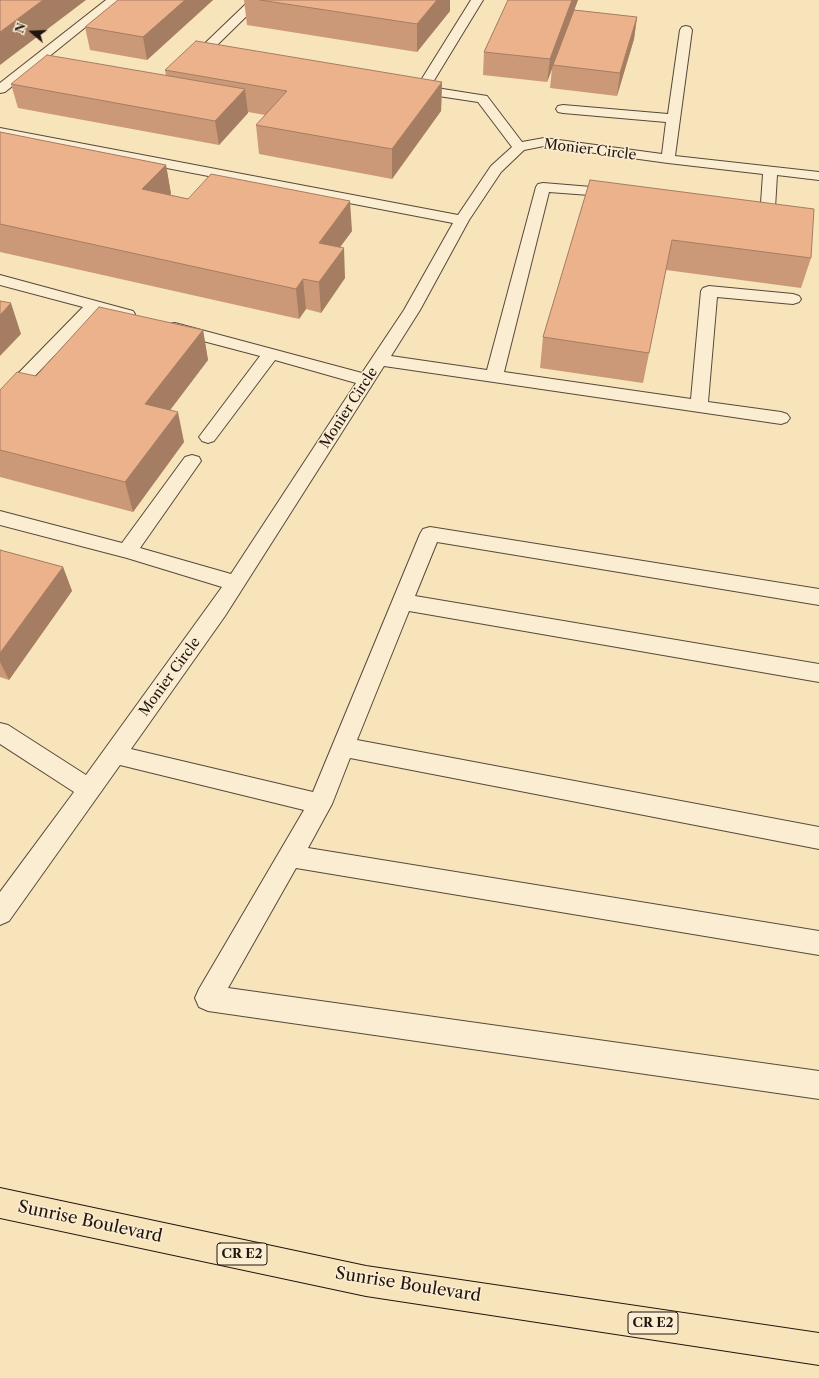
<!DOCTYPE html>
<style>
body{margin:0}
#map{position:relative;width:819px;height:1378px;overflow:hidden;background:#f8e4ba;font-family:"Libre Caslon Text",serif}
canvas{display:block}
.north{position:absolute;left:12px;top:12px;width:40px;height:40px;-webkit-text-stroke:3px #faedd2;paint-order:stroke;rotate:289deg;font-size:11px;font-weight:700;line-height:16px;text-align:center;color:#21150f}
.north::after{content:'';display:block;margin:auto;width:14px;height:18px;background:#21150f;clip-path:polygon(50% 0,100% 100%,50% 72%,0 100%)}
</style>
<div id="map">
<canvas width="819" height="1378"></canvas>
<div class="north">N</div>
</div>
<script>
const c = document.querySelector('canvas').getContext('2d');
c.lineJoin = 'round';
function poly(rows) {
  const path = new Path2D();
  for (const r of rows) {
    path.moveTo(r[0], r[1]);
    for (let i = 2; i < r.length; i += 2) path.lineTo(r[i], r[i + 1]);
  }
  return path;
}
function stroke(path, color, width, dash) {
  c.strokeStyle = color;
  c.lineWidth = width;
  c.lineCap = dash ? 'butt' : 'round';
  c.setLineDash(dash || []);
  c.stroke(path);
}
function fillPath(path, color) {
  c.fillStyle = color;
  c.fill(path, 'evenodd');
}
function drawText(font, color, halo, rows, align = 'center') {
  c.font = font + ' "Libre Caslon Text",serif';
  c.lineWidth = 3;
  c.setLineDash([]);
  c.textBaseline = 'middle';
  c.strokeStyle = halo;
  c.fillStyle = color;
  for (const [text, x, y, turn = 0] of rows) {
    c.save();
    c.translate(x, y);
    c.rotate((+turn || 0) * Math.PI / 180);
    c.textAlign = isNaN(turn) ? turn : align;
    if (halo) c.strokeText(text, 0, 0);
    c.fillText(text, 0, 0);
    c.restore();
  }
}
const minor = poly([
 [106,0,119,0,5,92,0,93,0,83,106,0],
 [250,0,263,0,212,50,225,52,227,55,225,58,221,59,199,55,197,52,199,49,250,0],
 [471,0,483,0,430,87,487,96,522,142,544,138,662,154,666,122,563,113,558,112,556,109,558,106,563,105,668,114,680,30,682,27,686,26,690,27,692,30,675,156,819,172,819,180,777,175,775,208,773,211,768,212,743,210,738,209,736,206,738,203,743,202,761,203,763,174,668,163,544,146,524,150,501,172,469,220,420,310,391,356,487,370,536,187,538,184,543,183,616,189,621,190,623,193,621,196,616,197,549,192,504,372,691,399,701,291,703,288,709,286,793,294,799,296,801,299,799,302,793,304,717,297,708,402,781,412,787,414,790,418,787,422,781,424,384,366,225,616,131,749,313,792,420,534,423,529,430,527,819,589,819,605,437,542,415,596,819,664,819,682,409,611,357,740,819,827,819,849,350,758,332,804,308,848,819,931,819,955,296,868,228,988,819,1071,819,1099,208,1011,199,1007,195,998,199,989,304,810,120,765,9,921,0,925,0,892,74,792,0,744,0,723,8,725,86,775,222,587,127,558,0,525,0,511,122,543,185,457,192,455,199,457,201,461,140,548,231,574,356,383,275,360,214,441,208,443,202,441,199,437,202,433,260,356,169,332,167,328,169,324,175,323,362,373,404,310,453,223,0,136,0,128,458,215,491,166,512,147,478,102,412,92,407,91,406,88,407,85,412,84,418,85,471,0],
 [0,275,133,311,135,314,133,317,127,319,97,311,6,406,0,408,0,392,83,307,0,285,0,275]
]);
const major = poly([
 [0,1188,366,1266,819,1333,819,1365,366,1296,0,1218,0,1188]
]);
const wall = poly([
 [118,0,213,0,147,60,90,50,85,27],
 [244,0,450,0,450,11,417,52,247,25],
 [508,0,578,0,574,10,637,17,634,39,617,96,550,88,552,69,547,82,483,75,484,52],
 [165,70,442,82,441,111,392,179,259,154,256,125,265,115,248,112,248,113,219,145,18,108,11,84,166,76],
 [0,132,166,165,171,194,170,195,352,231,340,247,345,278,321,313,306,309,299,319,0,252],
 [590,180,811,258,801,288,666,270,643,383,540,368,543,337],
 [203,330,208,360,170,410,184,442,133,512,0,477,0,390,36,376],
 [0,550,63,567,72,591,9,680,0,677]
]);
const shadedWall = poly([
 [43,0,86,0,0,65,0,32],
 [185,0,213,0,147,60,143,37],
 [437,0,450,0,450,11,417,52,417,24],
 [572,0,578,0,554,65,553,65,552,69,547,82,550,59],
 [637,17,634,39,617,96,620,73],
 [442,82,441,111,392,179,392,149],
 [245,89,248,113,219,145,215,121],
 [166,165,171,194,148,219,142,189],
 [350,201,352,231,321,273,319,243],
 [344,248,345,278,321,313,319,282],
 [303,279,306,309,299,319,296,289],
 [11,303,21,334,0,356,0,315],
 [203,330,208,360,152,434,145,404],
 [178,412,184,442,133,512,125,482],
 [63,567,72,591,9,680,0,662,0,653]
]);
const building = poly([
 [0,0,43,0,0,32,0,0],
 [118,0,185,0,143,37,85,27,118,0],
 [260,0,437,0,417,24,260,0],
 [508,0,572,0,550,59,484,52,508,0],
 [574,10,637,17,620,73,553,65,574,10],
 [196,41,442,82,392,149,256,125,287,91,165,70,196,41],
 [47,55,245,89,215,121,11,84,47,55],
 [0,132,166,165,142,189,188,199,211,174,350,201,319,243,344,248,319,282,303,279,296,289,0,224,0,132],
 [590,180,814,209,811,258,672,240,649,353,543,337,590,180],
 [0,301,11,303,0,315,0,301],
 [99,307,203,330,145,404,178,412,125,482,0,450,0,390,17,372,36,376,99,307],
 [0,550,63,567,0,653,0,550]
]);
const shields = [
 [242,1254,50],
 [653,1323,50]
];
const shieldNames = [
 ["CR E2",242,1254],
 ["CR E2",653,1323]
];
const streetNames = [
 ["Monier Circle",590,150,7],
 ["Monier Circle",349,408,-57],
 ["Monier Circle",170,677,-54]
];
const nearStreetnames = [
 ["Sunrise Boulevard",90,1222,12],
 ["Sunrise Boulevard",408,1285,9]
];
stroke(minor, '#57493a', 2);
stroke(major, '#21150f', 2);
fillPath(minor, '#faedd2');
fillPath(major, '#f8e4ba');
fillPath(wall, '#cb9978');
fillPath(shadedWall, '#a57d62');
fillPath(building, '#ecb28c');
stroke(building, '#a57d62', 1);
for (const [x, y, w] of shields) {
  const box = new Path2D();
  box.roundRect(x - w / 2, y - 11, w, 22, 3);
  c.fillStyle = '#faedd2';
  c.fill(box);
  stroke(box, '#21150f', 1);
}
drawText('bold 13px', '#21150f', null, shieldNames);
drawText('14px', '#21150f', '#faedd2', streetNames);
drawText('17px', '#21150f', '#faedd2', nearStreetnames);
</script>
